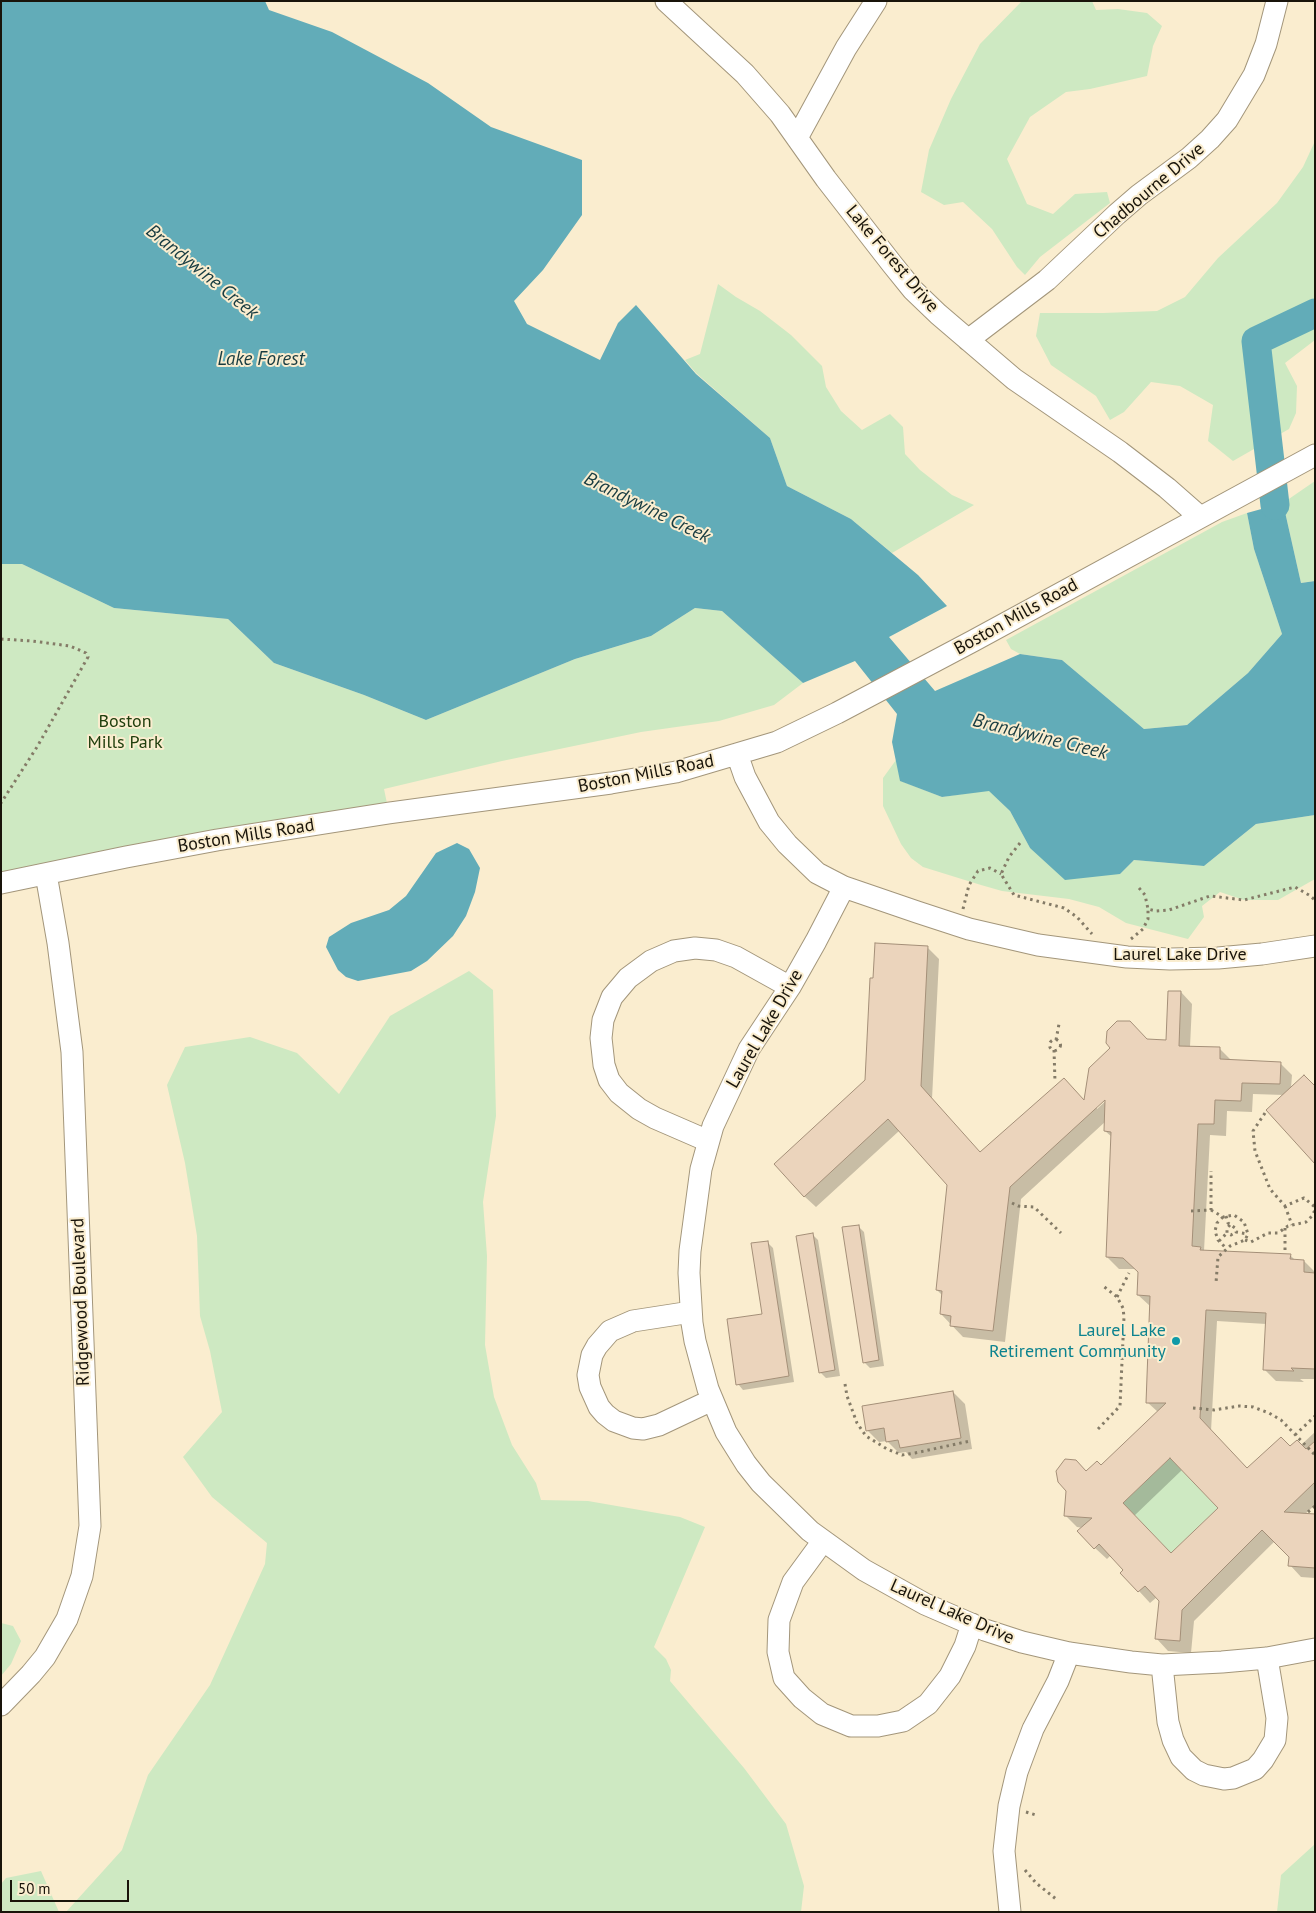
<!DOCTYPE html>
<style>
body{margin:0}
#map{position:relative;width:1316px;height:1913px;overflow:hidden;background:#faedcf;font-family:"PT Sans",sans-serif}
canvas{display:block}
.frame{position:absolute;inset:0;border:2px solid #19140a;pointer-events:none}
.scale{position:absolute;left:10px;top:1880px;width:119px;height:22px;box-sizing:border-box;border:2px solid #19140a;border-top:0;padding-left:6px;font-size:15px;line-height:18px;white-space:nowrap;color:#19140a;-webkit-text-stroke:4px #faedcf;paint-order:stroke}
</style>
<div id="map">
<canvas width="1316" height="1913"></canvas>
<div class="frame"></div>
<div class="scale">50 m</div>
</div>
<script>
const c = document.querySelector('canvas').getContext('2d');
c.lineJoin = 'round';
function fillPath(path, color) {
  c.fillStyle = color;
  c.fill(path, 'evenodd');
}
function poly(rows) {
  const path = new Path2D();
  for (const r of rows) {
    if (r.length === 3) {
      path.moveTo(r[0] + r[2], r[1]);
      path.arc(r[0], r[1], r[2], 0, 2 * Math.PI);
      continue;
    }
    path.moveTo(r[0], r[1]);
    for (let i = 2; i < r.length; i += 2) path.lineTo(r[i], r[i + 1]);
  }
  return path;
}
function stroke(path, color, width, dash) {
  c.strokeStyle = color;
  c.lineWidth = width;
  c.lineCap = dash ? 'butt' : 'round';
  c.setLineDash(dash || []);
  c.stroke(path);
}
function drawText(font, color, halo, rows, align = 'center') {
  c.font = font + ' "PT Sans",sans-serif';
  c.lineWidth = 4;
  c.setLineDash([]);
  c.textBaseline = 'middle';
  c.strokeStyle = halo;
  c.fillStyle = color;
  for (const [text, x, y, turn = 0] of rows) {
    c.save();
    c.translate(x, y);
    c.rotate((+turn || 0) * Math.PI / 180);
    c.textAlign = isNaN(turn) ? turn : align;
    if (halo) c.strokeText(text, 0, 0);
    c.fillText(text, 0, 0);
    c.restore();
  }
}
const green = poly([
 [1022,1,1092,1,1096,10,1118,9,1147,13,1162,26,1153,46,1147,76,1090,89,1066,92,1030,117,1007,159,1027,204,1053,214,1075,194,1107,192,1110,203,1040,257,1025,275,1017,267,992,229,963,202,944,205,921,192,929,150,951,99,980,44],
 [1315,141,1315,340,1285,363,1297,386,1296,413,1289,429,1233,461,1208,441,1213,405,1180,386,1151,382,1124,412,1110,420,1096,396,1051,365,1036,336,1040,313,1103,313,1157,311,1185,297,1218,258,1277,203,1303,167],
 [718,284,736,297,760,311,791,335,822,366,826,387,841,411,862,430,890,414,903,427,905,454,920,470,952,495,974,505,892,553,851,519,787,486,770,438,696,373,685,360,700,354],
 [1315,481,1315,581,1301,583,1283,503],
 [1247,513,1254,549,1282,634,1248,673,1187,725,1144,729,1062,660,1020,654,1011,649,1006,640,1222,522],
 [1,564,22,564,114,608,228,619,274,663,364,695,426,720,575,659,651,636,695,608,722,611,803,683,774,705,719,721,641,732,502,761,384,789,389,813,1,883],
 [896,760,901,781,942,797,989,790,1010,811,1030,848,1120,874,1134,860,1204,866,1256,824,1315,815,1315,879,1278,900,1244,900,1220,892,1202,906,1204,917,1188,939,1126,923,1099,907,1069,899,1002,891,981,885,923,867,911,858,901,844,883,806,883,778],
 [469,971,493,990,496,1116,483,1202,487,1256,485,1345,494,1397,512,1445,536,1483,541,1500,588,1501,680,1517,705,1527,654,1647,666,1659,671,1670,670,1681,744,1768,786,1824,804,1886,801,1912,66,1912,122,1850,148,1775,210,1685,265,1564,267,1543,212,1497,183,1457,222,1412,210,1351,200,1316,197,1236,185,1163,167,1085,185,1047,250,1037,297,1053,339,1094,390,1016],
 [1170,1458,1218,1508,1171,1553,1123,1503],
 [1,1623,13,1626,21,1641,11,1664,1,1676],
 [1315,1844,1315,1912,1277,1912,1281,1875],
 [41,1871,59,1912,1,1912,1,1884,6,1878]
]);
const water = poly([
 [1,1,265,1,269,10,332,32,428,83,491,127,582,160,582,215,543,270,514,301,527,324,600,360,618,323,636,305,696,374,770,438,787,486,851,519,918,575,947,606,889,637,935,691,1020,654,1062,660,1144,729,1187,725,1248,673,1282,634,1254,549,1247,513,1283,503,1301,583,1315,581,1315,815,1256,824,1204,866,1134,860,1120,874,1065,880,1030,848,1010,811,989,791,942,797,900,781,892,742,897,714,855,661,803,683,722,611,695,608,651,636,575,659,426,720,364,695,274,663,228,619,114,608,22,564,1,564],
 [457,843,469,849,480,868,475,892,466,916,453,936,427,961,411,971,358,981,346,977,338,970,326,947,329,937,351,923,389,910,406,896,436,853]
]);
const shadow = poly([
 [927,947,939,959,932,1099,980,1153,1085,1102,1147,1041,1167,1041,1181,992,1192,1004,1190,1047,1219,1048,1231,1060,1280,1063,1292,1075,1291,1088,1284,1095,1253,1094,1252,1112,1227,1111,1226,1136,1210,1135,1204,1251,1290,1255,1296,1261,1304,1261,1315,1272,1315,1379,1300,1379,1304,1382,1276,1381,1264,1369,1266,1324,1217,1321,1211,1431,1248,1470,1290,1448,1301,1445,1315,1432,1315,1505,1304,1515,1315,1516,1315,1578,1301,1577,1290,1565,1290,1557,1275,1541,1194,1621,1191,1653,1168,1651,1157,1639,1160,1601,1157,1597,1150,1603,1139,1591,1125,1570,1111,1555,1107,1559,1095,1548,1083,1528,1077,1527,1066,1516,1086,1472,1101,1467,1158,1412,1147,1402,1150,1306,1138,1295,1139,1272,1136,1269,1119,1269,1107,1257,1112,1137,1105,1131,1106,1121,1021,1199,1005,1342,963,1337,941,1314,943,1296,937,1290,949,1185,899,1131,816,1207,804,1196,866,1081],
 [1109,1094,1111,1096,1097,1109,1097,1106],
 [1183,1469,1220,1508,1171,1554,1134,1516],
 [858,1226,864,1232,884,1366,870,1368,864,1362],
 [812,1234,818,1240,840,1376,826,1378,820,1372],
 [767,1242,773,1248,794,1382,743,1390,738,1384,763,1315],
 [953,1392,965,1404,972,1449,912,1459,906,1452,899,1453,887,1441,879,1442,867,1430]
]);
const river = poly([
 [1275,505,1256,341,1315,313]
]);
const building = poly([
 [875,943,928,946,921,1086,980,1152,1064,1078,1084,1100,1089,1068,1110,1048,1106,1043,1107,1031,1117,1021,1130,1021,1147,1039,1166,1040,1168,991,1181,991,1179,1046,1220,1047,1220,1059,1281,1062,1280,1084,1242,1083,1241,1101,1215,1100,1214,1124,1198,1124,1192,1246,1201,1247,1200,1250,1291,1254,1290,1259,1304,1260,1304,1272,1315,1273,1315,1369,1291,1368,1294,1371,1263,1370,1266,1313,1206,1310,1200,1418,1247,1468,1281,1437,1290,1446,1297,1440,1306,1449,1315,1441,1315,1482,1284,1512,1315,1514,1315,1568,1288,1566,1289,1557,1262,1530,1182,1610,1180,1641,1155,1639,1159,1601,1145,1586,1138,1592,1120,1573,1123,1570,1099,1544,1094,1549,1077,1531,1092,1518,1064,1516,1066,1491,1058,1482,1056,1471,1065,1459,1076,1460,1086,1471,1097,1461,1101,1465,1166,1403,1146,1403,1150,1296,1137,1295,1138,1272,1123,1258,1106,1257,1111,1132,1104,1131,1105,1100,1010,1187,993,1331,950,1326,951,1316,940,1314,942,1291,936,1290,947,1185,888,1119,804,1197,774,1164,865,1080,870,978,873,978,875,943],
 [1170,1458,1218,1508,1171,1553,1123,1503,1170,1458],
 [1304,1075,1315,1086,1315,1164,1266,1110,1304,1075],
 [859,1225,879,1360,863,1363,842,1227,859,1225],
 [813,1233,835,1370,819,1373,796,1236,813,1233],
 [768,1241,789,1376,736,1385,727,1319,762,1314,751,1243,768,1241],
 [953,1391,961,1438,900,1448,898,1440,886,1442,884,1428,866,1431,862,1406,953,1391]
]);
const path = poly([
 [1,639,32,641,70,646,86,653,88,657,37,747,1,803],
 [1020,843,1009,857,1001,874,1014,895,1064,908,1077,917,1092,934],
 [1139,888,1145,895,1148,909,1156,911,1169,910,1210,896,1244,900,1295,887,1309,895,1315,900],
 [963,909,969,885,978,871,990,868,1001,874],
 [1131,939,1143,929,1148,919,1148,909],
 [1055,1045,5.5],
 [1056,1040,1059,1024],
 [1054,1050,1055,1082],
 [1265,1113,1253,1131,1255,1151,1270,1189,1285,1206,1304,1198,1315,1207],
 [1012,1203,1018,1206,1034,1207,1061,1233],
 [1285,1206,1292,1225],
 [1211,1210,1223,1217,1234,1215,1244,1222,1248,1234,1245,1240,1230,1246,1218,1257,1216,1283],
 [1191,1211,1211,1210,1211,1171],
 [1226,1216,1228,1223,1235,1228,1236,1232,1248,1234],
 [1223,1217,1217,1223,1215,1231,1218,1240,1227,1249],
 [1230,1225,1227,1228,1227,1233,1231,1235,1236,1232],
 [1285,1228,1285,1250],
 [1245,1240,1251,1242,1268,1233,1278,1233,1288,1226,1306,1222,1312,1216,1315,1210],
 [1219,1241,1227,1233],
 [1117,1297,1129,1273],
 [845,1384,847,1396,857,1423,866,1436,887,1449,902,1455,915,1453,970,1441],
 [1193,1408,1214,1410,1239,1406,1253,1407,1269,1413,1281,1420,1315,1455],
 [1098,1429,1120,1406,1124,1317,1123,1308,1117,1297,1102,1285],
 [1295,1435,1315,1416],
 [1308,1512,1315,1506],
 [1026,1812,1036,1815],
 [1025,1870,1036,1883,1056,1899]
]);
const minor = poly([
 [666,1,745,74,780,114,826,179,892,264,913,290,938,314,1014,379,1120,452,1167,488,1200,517],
 [797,138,846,48,876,1],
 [968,340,1047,280,1117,214,1139,195,1189,158,1210,139,1227,120,1254,75,1266,44,1277,1],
 [737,754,745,777,769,822,787,844,817,873,844,887,917,912,969,929,1038,945,1127,957,1170,959,1218,958,1262,954,1315,946],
 [1,883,126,857,217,840,389,813,611,783,676,772,777,742,837,713,973,641,1315,455],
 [844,887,816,941,790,987,749,1049,713,1126,701,1169,690,1251,689,1273,692,1323,695,1341,708,1389,726,1432,746,1464,761,1483,810,1531,864,1570,925,1604,985,1630,1022,1642,1069,1653,1131,1662,1162,1665,1222,1662,1267,1658,1315,1649],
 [708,1141,655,1118,639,1109,619,1093,609,1080,604,1065,601,1038,603,1020,612,997,628,978,651,961,674,951,695,948,716,950,736,957,790,987],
 [691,1312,633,1321,610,1331,597,1346,592,1355,588,1375,590,1387,599,1407,605,1414,614,1421,633,1428,643,1429,659,1425,712,1400],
 [823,1541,793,1582,779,1620,778,1652,784,1678,802,1698,822,1714,851,1726,878,1726,903,1721,928,1704,950,1676,965,1646,972,1624],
 [1162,1665,1168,1722,1173,1740,1181,1757,1194,1770,1204,1775,1224,1779,1233,1778,1255,1769,1263,1760,1275,1740,1277,1718,1267,1658],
 [1,1705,31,1674,45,1657,67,1619,82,1576,90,1526,72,1052,58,943,46,874],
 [1010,1912,1004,1851,1009,1806,1017,1772,1033,1729,1058,1681,1069,1653]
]);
const markers = [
 [1176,1341,5,"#0f9aa8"]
];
const streetNames = [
 ["Chadbourne Drive",1149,191,-40],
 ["Lake Forest Drive",892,259,50],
 ["Boston Mills Road",1016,617,-29],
 ["Boston Mills Road",646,774,-11],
 ["Boston Mills Road",246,836,-9],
 ["Laurel Lake Drive",1180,955],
 ["Laurel Lake Drive",765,1029,-60],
 ["Ridgewood Boulevard",81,1302,-92],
 ["Laurel Lake Drive",952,1612,24]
];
const parkNames = [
 ["Boston",125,722],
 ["Mills Park",125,743]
];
const cultureNames = [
 ["Laurel Lake",1166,1331],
 ["Retirement Community",1166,1352]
];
const waterNames = [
 ["Brandywine Creek",202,272,39],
 ["Lake Forest",261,360],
 ["Brandywine Creek",647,508,26],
 ["Brandywine Creek",1040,737,14]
];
fillPath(green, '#cee9c2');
fillPath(water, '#62acb8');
fillPath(shadow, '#0003');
stroke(river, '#62acb8', 29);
fillPath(building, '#ebd4bc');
stroke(building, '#a48f78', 1);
stroke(minor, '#a3967b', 23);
stroke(path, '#847b67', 3, [2.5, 4]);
stroke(minor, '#fff', 21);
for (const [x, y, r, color] of markers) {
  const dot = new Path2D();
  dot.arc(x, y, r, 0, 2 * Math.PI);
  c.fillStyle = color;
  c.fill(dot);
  stroke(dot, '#faedcf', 2);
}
drawText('18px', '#19140a', '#faedcf', streetNames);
drawText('18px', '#203f0e', '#faedcf', parkNames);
drawText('18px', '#0d838f', '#faedcf', cultureNames, 'right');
drawText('italic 19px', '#183c41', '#faedcf', waterNames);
</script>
